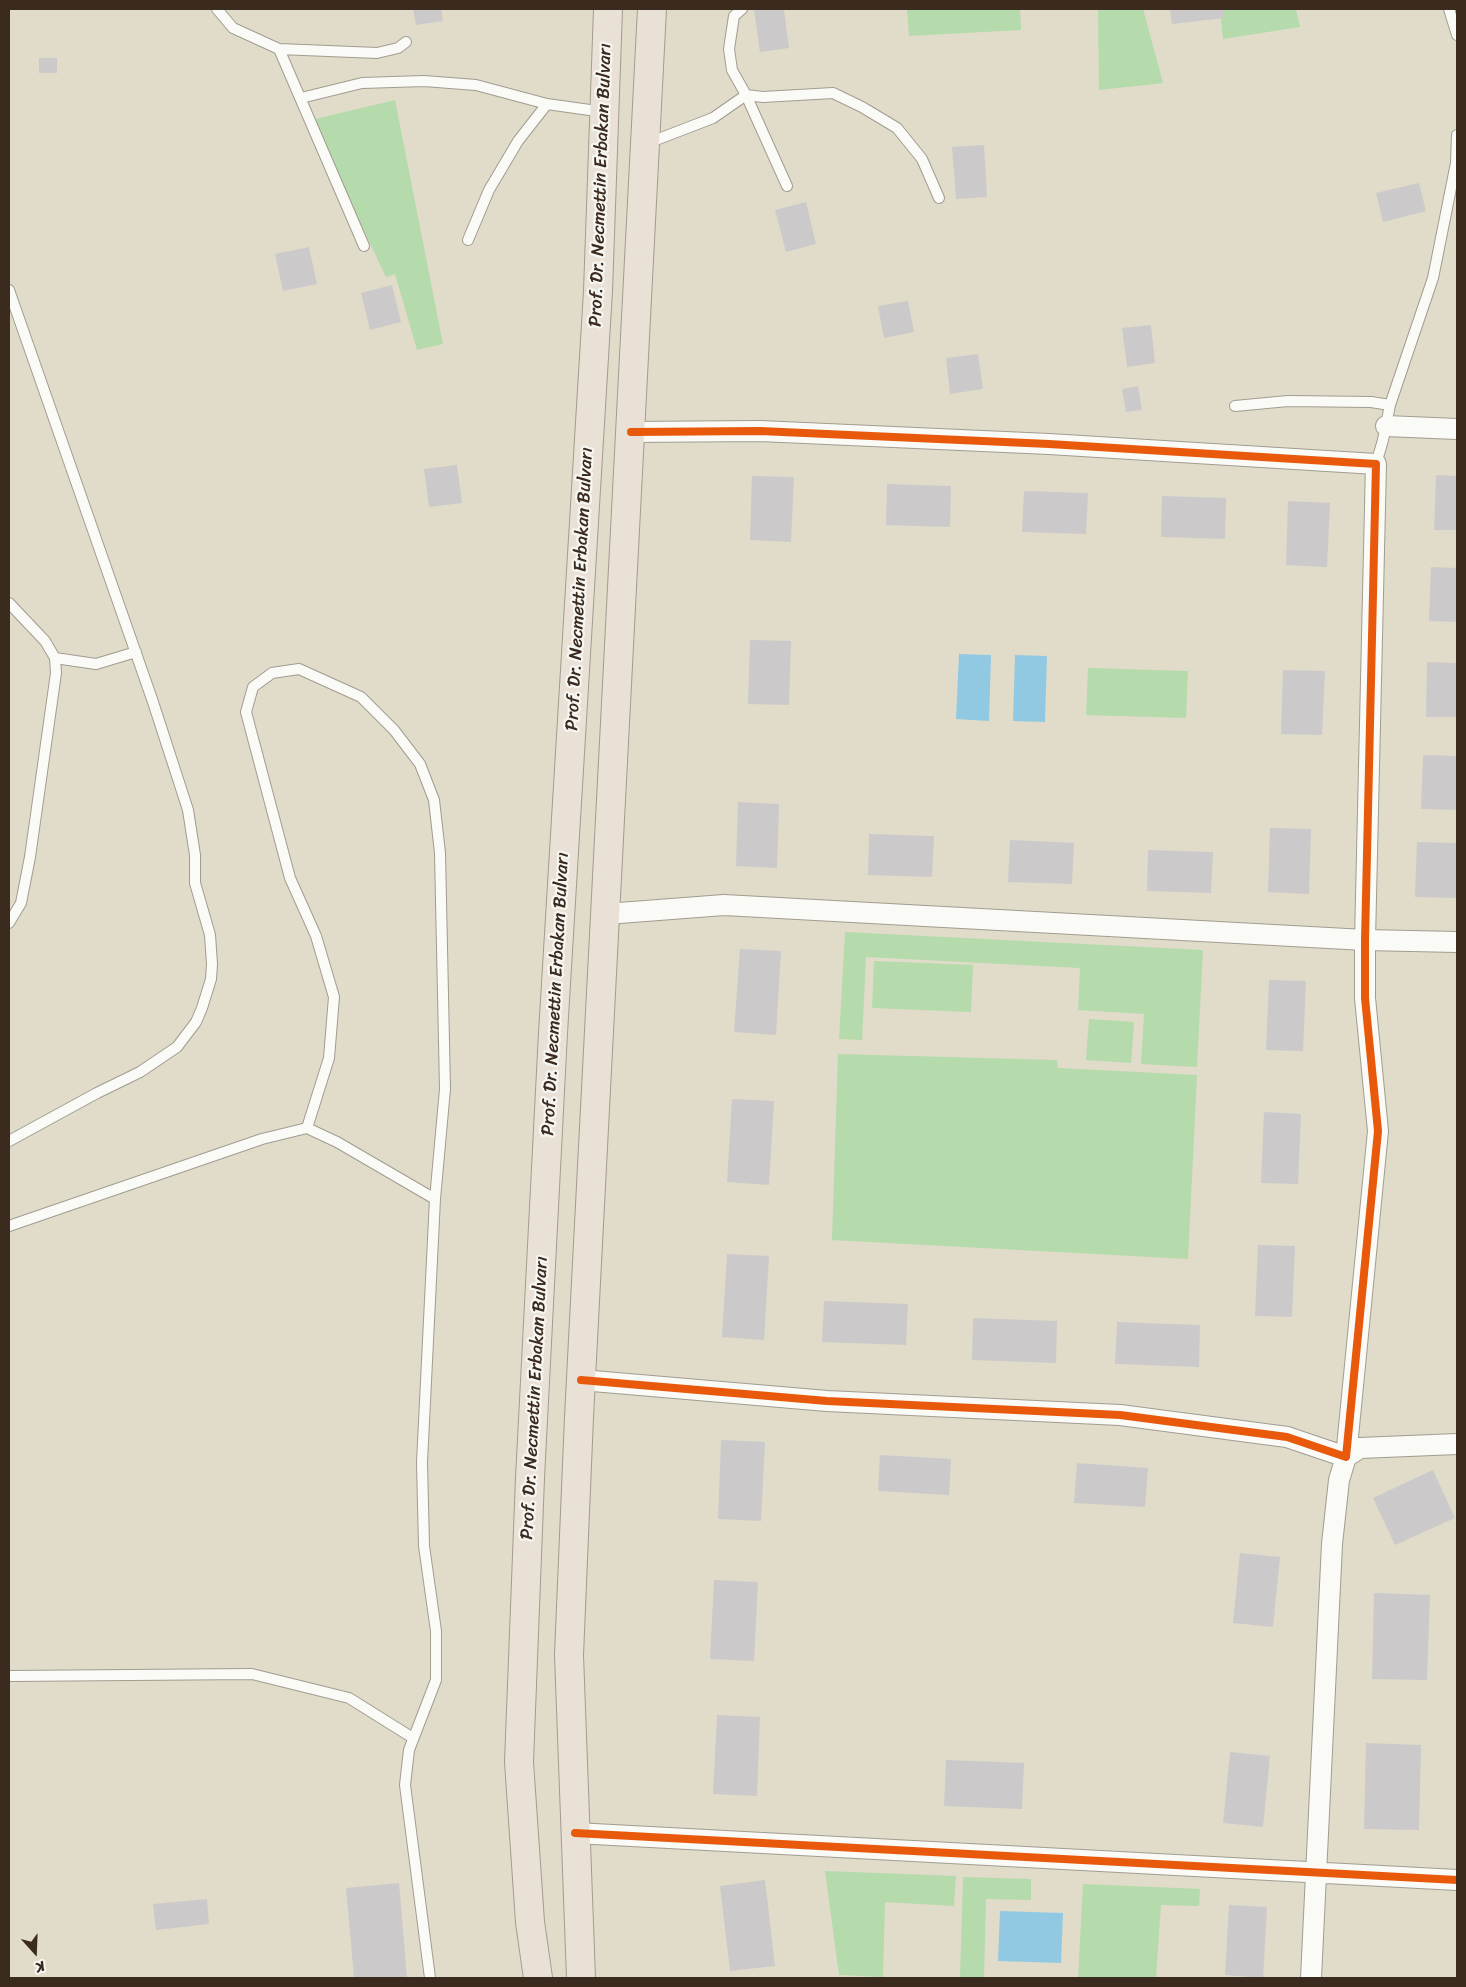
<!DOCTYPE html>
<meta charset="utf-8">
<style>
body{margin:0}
#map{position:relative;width:1466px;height:1987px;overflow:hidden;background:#e0dcc9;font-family:Sriracha,sans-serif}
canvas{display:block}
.frame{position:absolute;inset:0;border:10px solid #3b2a1e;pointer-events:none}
.north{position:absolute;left:10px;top:1927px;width:50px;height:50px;-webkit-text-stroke:4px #f6f6f2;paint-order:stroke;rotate:160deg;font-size:14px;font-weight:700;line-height:20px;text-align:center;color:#3b2a1e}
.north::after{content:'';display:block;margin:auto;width:18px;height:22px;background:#3b2a1e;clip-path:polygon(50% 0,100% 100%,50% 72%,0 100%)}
</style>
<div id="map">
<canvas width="1466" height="1987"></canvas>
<div class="frame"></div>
<div class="north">K</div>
</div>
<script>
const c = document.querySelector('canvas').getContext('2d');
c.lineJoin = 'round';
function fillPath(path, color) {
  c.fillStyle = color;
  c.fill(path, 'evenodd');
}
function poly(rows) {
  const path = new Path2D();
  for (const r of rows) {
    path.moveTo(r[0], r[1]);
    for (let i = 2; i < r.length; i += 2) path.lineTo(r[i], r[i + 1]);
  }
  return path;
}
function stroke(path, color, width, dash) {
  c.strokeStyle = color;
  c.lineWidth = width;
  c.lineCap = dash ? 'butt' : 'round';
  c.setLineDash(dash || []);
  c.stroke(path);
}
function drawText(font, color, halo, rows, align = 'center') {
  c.font = font + ' Sriracha,sans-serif';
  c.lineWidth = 4.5;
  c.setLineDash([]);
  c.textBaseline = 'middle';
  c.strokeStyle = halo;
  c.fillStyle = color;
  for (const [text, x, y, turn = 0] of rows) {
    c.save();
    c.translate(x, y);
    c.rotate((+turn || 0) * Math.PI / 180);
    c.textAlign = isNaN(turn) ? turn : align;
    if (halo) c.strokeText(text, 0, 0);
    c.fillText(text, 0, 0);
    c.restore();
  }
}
const green = poly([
 [907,9,1020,9,1021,30,909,36],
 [1098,9,1143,9,1163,83,1099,90],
 [1220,9,1296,9,1300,27,1223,39],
 [395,100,443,344,417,350,395,274,386,277,311,120],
 [1088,668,1188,671,1186,718,1086,715],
 [845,932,1203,950,1197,1067,1141,1064,1144,1014,1078,1010,1080,968,866,957,862,1040,839,1039],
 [874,961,973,965,971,1012,872,1008],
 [1089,1019,1134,1022,1131,1063,1086,1060],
 [838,1054,1057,1060,1058,1068,1197,1075,1188,1259,832,1240],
 [825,1871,956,1876,954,1906,885,1902,883,1977,839,1975],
 [963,1877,1031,1879,1031,1900,986,1899,984,1978,960,1978],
 [1083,1884,1200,1889,1199,1906,1161,1905,1156,1978,1078,1978]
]);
const water = poly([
 [959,654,991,655,989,721,956,719],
 [1015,655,1047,656,1045,722,1013,721],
 [1000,1911,1063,1913,1061,1963,998,1961]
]);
const building = poly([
 [413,9,441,9,443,21,416,25],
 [754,9,784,9,789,48,760,52],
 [1170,9,1223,9,1224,18,1172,24],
 [39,58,57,58,57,73,39,73],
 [984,145,987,197,956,199,952,147],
 [1419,183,1426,211,1383,222,1376,193],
 [806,202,816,244,786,252,775,210],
 [309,247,317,284,283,291,275,254],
 [392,285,401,322,370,330,361,293],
 [908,301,914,332,884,338,878,306],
 [1151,325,1155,363,1127,367,1122,328],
 [978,354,983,389,950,394,946,358],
 [1138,386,1142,410,1126,412,1122,389],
 [457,465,462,503,429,507,424,469],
 [1436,475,1457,476,1457,530,1434,530],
 [752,476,794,477,791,542,750,540],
 [887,484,951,486,950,527,886,525],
 [1024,491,1088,493,1086,534,1022,532],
 [1162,496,1226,498,1225,539,1161,537],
 [1288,501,1330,503,1327,567,1286,565],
 [1431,567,1457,568,1457,622,1429,621],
 [750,640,791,641,789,705,748,704],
 [1427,662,1457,663,1457,717,1426,717],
 [1283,670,1325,671,1322,735,1281,734],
 [1423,755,1457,756,1457,810,1421,809],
 [738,802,779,804,777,868,736,866],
 [1270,828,1311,829,1309,894,1268,892],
 [869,834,934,836,932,877,868,875],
 [1010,840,1074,843,1072,884,1008,882],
 [1417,842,1457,843,1457,898,1415,897],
 [1148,850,1213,852,1211,893,1147,891],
 [740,949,781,951,776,1035,734,1032],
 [1269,980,1306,981,1303,1051,1266,1050],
 [732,1099,774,1101,769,1185,727,1182],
 [1264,1112,1301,1114,1298,1184,1261,1183],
 [1258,1245,1295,1246,1292,1317,1255,1316],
 [727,1254,769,1256,764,1340,722,1337],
 [824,1301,908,1304,906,1345,822,1342],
 [973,1318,1057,1321,1056,1363,972,1360],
 [1117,1322,1200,1325,1199,1367,1115,1364],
 [721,1440,765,1442,761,1521,718,1519],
 [880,1455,951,1459,949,1495,878,1491],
 [1077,1463,1148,1468,1145,1507,1074,1503],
 [1433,1470,1455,1518,1395,1545,1373,1498],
 [1240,1553,1280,1557,1273,1627,1233,1623],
 [714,1580,758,1582,754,1661,710,1659],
 [1374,1593,1430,1595,1427,1680,1372,1679],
 [717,1715,760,1717,757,1796,713,1794],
 [1366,1743,1421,1745,1419,1830,1364,1829],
 [1230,1752,1270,1756,1263,1827,1223,1823],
 [946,1760,1024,1763,1022,1809,944,1806],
 [765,1880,775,1966,730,1971,720,1886],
 [399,1883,407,1978,354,1978,346,1888],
 [207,1899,209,1924,156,1930,153,1904],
 [1229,1905,1267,1907,1263,1978,1225,1975]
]);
const lane = poly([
 [217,9,233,28,279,49,364,246],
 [742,9,734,16,729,49,732,70,746,95,763,97,833,93,862,107,897,128,922,159,939,198],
 [1449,9,1457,35],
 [279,49,377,53,398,48,406,42],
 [301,98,362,83,424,81,476,85,547,104,604,112],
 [648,143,713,118,746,95,787,186],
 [468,240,489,190,518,141,547,104],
 [9,290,153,702,188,810,195,855,195,883,210,935,212,964,211,979,202,1008,196,1022,177,1047,140,1072,97,1093,9,1141],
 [1235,406,1288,401,1371,402,1390,405],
 [1376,464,1383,440,1390,405,1433,278,1456,163,1457,135],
 [9,603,45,641,55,658,56,673,30,857,21,903,9,923],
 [55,658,96,664,136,652],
 [307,1128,329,1058,334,997,316,936,290,878,246,712,253,687,272,673,299,669,361,697,394,730,420,764,434,800,440,853,445,1089,435,1199,422,1462,424,1546,436,1631,436,1680,409,1750,405,1785,430,1978],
 [9,1226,262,1139,307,1128,337,1142,435,1199],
 [9,1676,252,1674,349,1698,413,1738]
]);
const street = poly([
 [1386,426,1457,429],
 [606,914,724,905,1365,940,1457,942],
 [581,1380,827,1401,1120,1415,1287,1437,1346,1457,1378,1131,1365,998,1365,940,1376,464,1049,444,760,431,631,432],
 [575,1833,1457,1880],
 [1311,1978,1332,1544,1339,1480,1346,1457,1360,1448,1457,1444]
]);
const primary = poly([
 [538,1978,530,1922,519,1762,530,1478,553,1033,598,291,608,9],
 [581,1978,569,1655,579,1417,652,9]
]);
const cycleway = poly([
 [581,1380,827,1401,1120,1415,1287,1437,1346,1457,1378,1131,1365,998,1365,940,1376,464,1049,444,760,431,631,432],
 [575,1833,1457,1880]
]);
const streetNames = [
 ["Prof. Dr. Necmettin Erbakan Bulvarı",601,185,-88],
 ["Prof. Dr. Necmettin Erbakan Bulvarı",580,589,-87],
 ["Prof. Dr. Necmettin Erbakan Bulvarı",556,994,-87],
 ["Prof. Dr. Necmettin Erbakan Bulvarı",535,1398,-87]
];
fillPath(green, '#b5daab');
fillPath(water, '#92c9e2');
fillPath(building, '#ccc9cb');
stroke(lane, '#a19c90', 12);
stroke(street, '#a19c90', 22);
stroke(primary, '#a19c90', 30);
stroke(lane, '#fafaf7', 10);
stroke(street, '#fafaf7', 20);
stroke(primary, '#e9e1d5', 28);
stroke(cycleway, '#e8590c', 8);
drawText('18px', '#3b2a1e', '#f6f6f2', streetNames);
</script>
